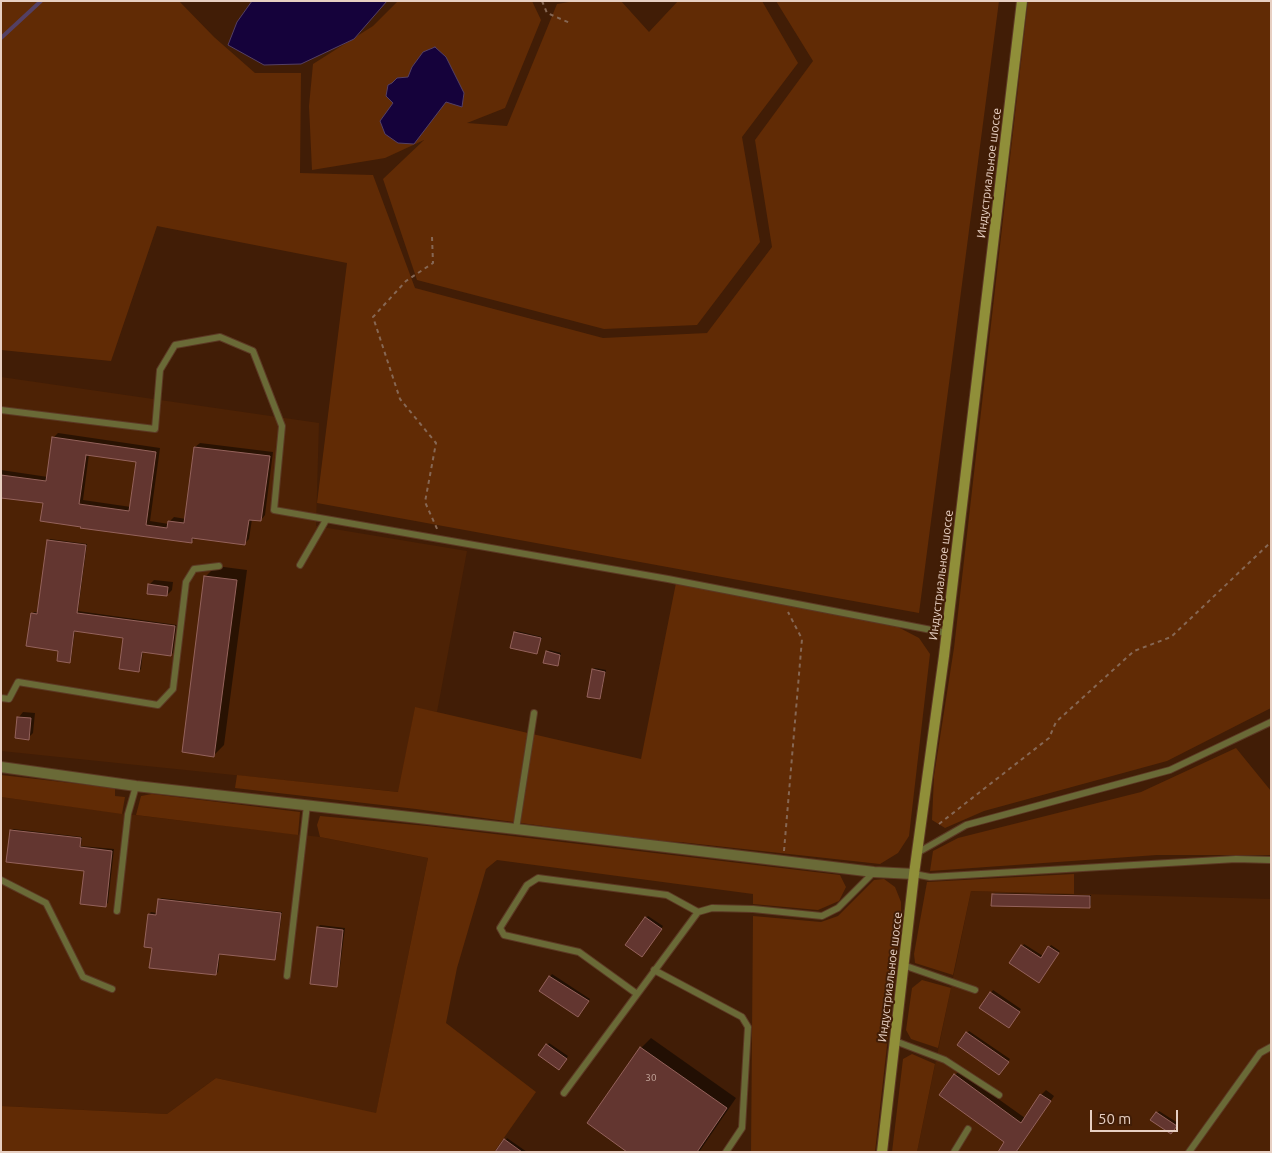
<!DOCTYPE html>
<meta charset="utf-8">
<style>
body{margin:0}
#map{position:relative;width:1272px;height:1153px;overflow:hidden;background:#411d06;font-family:Ubuntu,sans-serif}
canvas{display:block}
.frame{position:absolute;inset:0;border:2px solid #e7cfc2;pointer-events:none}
.scale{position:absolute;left:1090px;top:1110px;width:88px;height:22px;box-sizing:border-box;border:2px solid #e7cfc2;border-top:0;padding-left:6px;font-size:15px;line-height:18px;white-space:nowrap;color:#e7cfc2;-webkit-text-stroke:4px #411d06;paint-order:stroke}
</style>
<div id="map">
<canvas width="1272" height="1153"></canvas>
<div class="frame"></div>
<div class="scale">50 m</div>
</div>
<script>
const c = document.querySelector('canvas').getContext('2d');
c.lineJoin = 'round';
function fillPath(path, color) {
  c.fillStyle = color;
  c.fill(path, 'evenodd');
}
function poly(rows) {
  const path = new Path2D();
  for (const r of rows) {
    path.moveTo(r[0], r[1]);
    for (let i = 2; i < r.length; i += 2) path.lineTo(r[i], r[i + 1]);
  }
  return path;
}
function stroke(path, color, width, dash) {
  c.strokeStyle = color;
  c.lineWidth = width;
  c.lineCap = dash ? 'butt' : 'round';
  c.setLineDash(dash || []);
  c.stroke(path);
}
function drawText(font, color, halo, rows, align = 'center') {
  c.font = font + ' Ubuntu,sans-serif';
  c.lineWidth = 4;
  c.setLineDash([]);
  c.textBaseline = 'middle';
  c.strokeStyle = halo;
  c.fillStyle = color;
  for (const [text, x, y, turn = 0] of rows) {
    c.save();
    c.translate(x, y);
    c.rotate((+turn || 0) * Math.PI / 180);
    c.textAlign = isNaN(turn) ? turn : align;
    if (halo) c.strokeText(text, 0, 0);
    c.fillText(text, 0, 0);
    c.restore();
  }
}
const built = poly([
 [1,377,319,423,316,526,467,551,437,712,415,708,399,792,1,751],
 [1,797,143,816,320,837,428,858,376,1114,216,1078,167,1114,1,1106],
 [971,891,1271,899,1271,1152,917,1152]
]);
const green = poly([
 [1,1,179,1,214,37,255,73,301,73,300,173,373,175,415,288,603,338,707,333,772,247,755,140,813,61,776,1,999,1,919,613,317,503,347,263,157,226,111,361,1,350],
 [398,1,532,1,541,20,505,108,467,123,507,126,557,4,575,1,621,1,649,32,678,1,762,1,798,63,742,137,760,242,697,325,604,329,417,280,383,179,424,140,385,158,312,170,309,106,313,64,373,26],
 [1028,1,1271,1,1271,708,1167,761,984,811,945,828,932,820,934,776,954,648],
 [676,583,898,627,919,638,930,654,909,836,898,853,880,864,680,842,656,841,416,809,235,788,237,775,398,792,415,707,641,759],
 [1236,748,1271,791,1271,855,1157,855,930,871,933,851,958,838,1141,792],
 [1,775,115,788,115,796,125,797,122,814,1,797],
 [152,794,300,812,298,835,136,815,141,796],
 [320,816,427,826,840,875,846,887,839,901,818,910,753,904,753,894,497,860,486,869,457,968,446,1023,536,1092,494,1152,1,1152,1,1106,167,1114,216,1078,376,1113,428,858,320,837,317,825],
 [1074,874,1074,894,971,891,953,975,915,963,914,954,927,882],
 [884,879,895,887,901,902,901,921,875,1152,751,1152,753,916,821,922,838,916,874,880],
 [922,980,951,988,938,1048,911,1039,906,1030,912,988],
 [912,1054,935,1064,917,1152,892,1152,903,1059]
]);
const water = poly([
 [252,1,387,1,354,39,301,64,264,65,228,45,237,22,252,1],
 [435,47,446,57,464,93,462,107,446,102,414,144,398,143,385,134,380,121,393,103,386,96,388,85,392,83,397,78,408,77,412,67,423,52,435,47]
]);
const shadow = poly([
 [58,433,160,448,150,521,169,524,169,522,174,517,186,519,195,447,200,443,273,452,265,515,261,520,252,519,249,539,244,544,196,537,191,542,45,502,1,496,1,470,48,477,53,438],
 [89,454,138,461,131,507,83,500],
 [50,539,87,544,78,611,177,625,173,653,171,655,143,651,141,669,139,671,125,636,75,630,71,660,69,662,32,614,34,612,38,612,48,541],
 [216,566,247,570,224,745,214,755,206,576],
 [154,580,173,582,172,590,167,595,149,585],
 [517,631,542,637,538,650,536,652,515,633],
 [549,650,561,653,559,663,557,665,547,652],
 [595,668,606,670,601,696,599,698,593,670],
 [23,712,35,713,33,733,28,738,19,717],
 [13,829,82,837,81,846,114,849,108,903,105,905,85,870,11,831],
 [995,893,1091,895,1091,905,1089,907,993,895],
 [161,898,282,912,276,957,274,959,220,953,218,972,216,974,153,947,149,914,151,912,157,913,159,900],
 [648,916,663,926,644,953,646,918],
 [320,925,345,928,338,983,336,985,318,927],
 [1024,944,1043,956,1051,945,1060,951,1041,980,1011,963],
 [552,974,590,999,580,1014,540,991],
 [993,990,1021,1009,1009,1027,981,1008],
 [969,1031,1010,1059,1001,1071,967,1033],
 [651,1038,736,1098,699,1152,629,1152,641,1048],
 [549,1043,568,1056,561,1066,540,1055],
 [959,1071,1025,1118,1041,1095,1046,1090,1054,1096,1018,1150,1020,1152,1000,1152,1006,1142,955,1075],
 [1159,1111,1178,1123,1173,1130,1152,1120],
 [507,1138,527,1152,497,1152]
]);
const stream = poly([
 [1,38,41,1]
]);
const building = poly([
 [52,437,156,452,146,525,167,528,168,521,184,523,194,447,270,456,261,521,249,520,245,545,192,538,192,543,80,528,81,527,40,521,43,503,1,498,1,475,46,481,52,437],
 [86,455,136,462,129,511,79,504,86,455],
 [47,540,86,545,77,613,175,626,171,656,142,652,139,672,119,669,123,638,74,631,70,663,57,661,58,651,26,646,31,613,37,614,47,540],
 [204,576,237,580,214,757,182,752,204,576],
 [148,584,168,587,167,596,147,594,148,584],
 [514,632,541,638,537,654,510,648,514,632],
 [546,651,560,655,558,666,543,663,546,651],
 [592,669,605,672,600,699,587,697,592,669],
 [17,717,31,718,29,740,15,738,17,717],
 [10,830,81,838,80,847,112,851,106,907,80,904,84,871,6,862,10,830],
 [992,894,1090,896,1090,908,991,906,992,894],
 [158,899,281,913,275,960,219,954,216,975,149,968,152,948,144,947,148,914,156,915,158,899],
 [645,917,662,929,642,957,625,945,645,917],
 [317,927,343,930,337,987,310,984,317,927],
 [1021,945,1041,958,1048,946,1059,953,1039,983,1009,963,1021,945],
 [549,976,589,1001,578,1017,539,991,549,976],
 [990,992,1020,1012,1009,1028,979,1008,990,992],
 [966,1032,1009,1062,999,1075,957,1045,966,1032],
 [546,1044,567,1059,559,1070,538,1055,546,1044],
 [640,1047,727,1108,697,1152,627,1152,587,1123,640,1047],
 [954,1074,1021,1123,1040,1094,1051,1101,1016,1152,998,1152,1004,1142,939,1095,954,1074],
 [1156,1112,1177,1126,1171,1134,1150,1120,1156,1112],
 [504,1139,522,1152,495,1152,504,1139]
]);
const path = poly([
 [542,1,547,13,570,23],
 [432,237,433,263,406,281,373,317,400,399,436,443,425,502,438,531],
 [939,824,1049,738,1056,722,1134,651,1171,637,1271,542],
 [784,851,802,639,788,612]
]);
const lane = poly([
 [1,410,155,429,160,370,175,345,220,337,253,351,282,426,274,510,668,579,947,633],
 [300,565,326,520],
 [1,698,9,699,18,682,158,705,173,689,186,582,194,569,219,566],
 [516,829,534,713],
 [917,853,966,825,1170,770,1271,722],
 [914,874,930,877,1236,859,1271,860],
 [1,880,46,903,83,977,112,989],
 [117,911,128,814,136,786],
 [903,965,975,990],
 [654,970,742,1017,748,1027,742,1128,726,1152],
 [287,976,307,805],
 [637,994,579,952,504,935,500,928,527,885,538,878,667,895,698,912],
 [895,1041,945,1060,999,1095],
 [564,1093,698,912,712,908,753,909,822,916,838,908,874,872],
 [954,1152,968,1129],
 [1189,1152,1260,1053,1271,1047]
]);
const street = poly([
 [1,767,136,786,516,829,783,861,874,872,914,874]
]);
const secondary = poly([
 [882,1152,914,874,944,656,1022,1]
]);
const numberNames = [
 ["30",651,1078]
];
const streetNames = [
 ["Индустриальное шоссе",989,173,-83],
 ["Индустриальное шоссе",941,575,-83],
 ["Индустриальное шоссе",890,977,-83]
];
fillPath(built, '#4d2205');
fillPath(green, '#612b05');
fillPath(water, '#15023b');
stroke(water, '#544064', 1);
fillPath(shadow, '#0007');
stroke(stream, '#544064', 4);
fillPath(building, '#633630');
stroke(building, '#94625b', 1);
stroke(lane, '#5c3924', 8);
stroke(street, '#5c3924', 12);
stroke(secondary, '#5c3924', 12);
stroke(path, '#866754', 2, [4, 4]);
stroke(lane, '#6a6a37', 6);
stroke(street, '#6a6a37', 10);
stroke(secondary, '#908f39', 10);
drawText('10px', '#c6a99e', null, numberNames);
drawText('12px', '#e7cfc2', '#411d06', streetNames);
</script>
